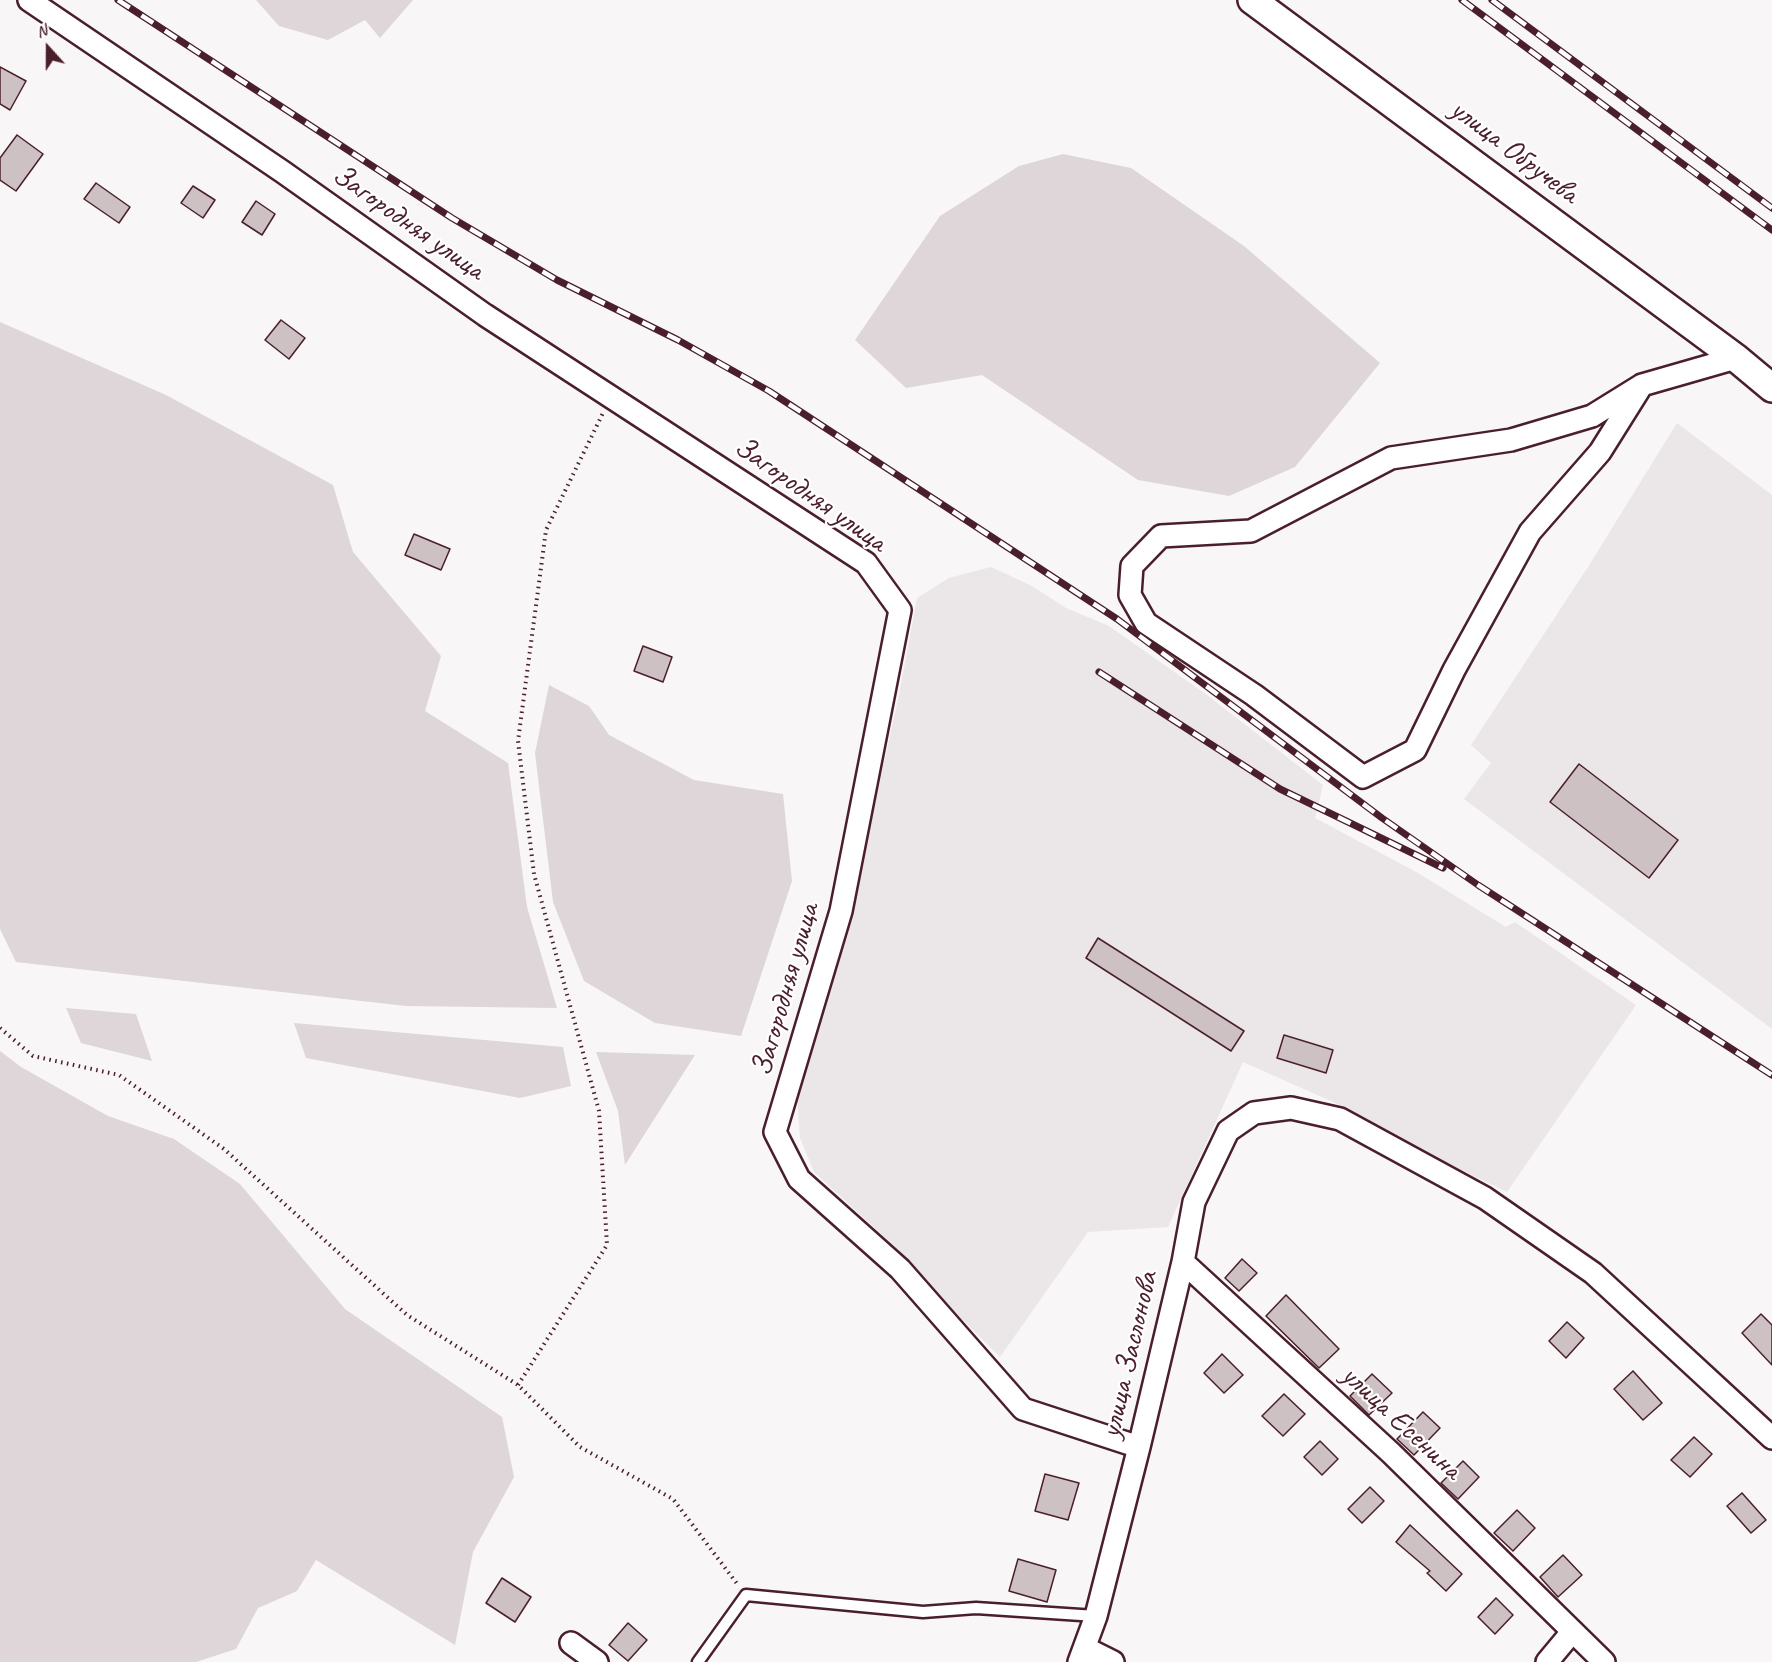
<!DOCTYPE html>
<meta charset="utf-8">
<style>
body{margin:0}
#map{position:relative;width:1772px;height:1662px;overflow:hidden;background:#f8f6f7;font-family:Caveat,sans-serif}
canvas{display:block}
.north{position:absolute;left:18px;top:18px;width:60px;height:60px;-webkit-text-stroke:4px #fff;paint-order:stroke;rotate:339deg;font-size:16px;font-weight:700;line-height:24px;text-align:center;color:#4a1f2b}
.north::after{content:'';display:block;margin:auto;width:21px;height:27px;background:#4a1f2b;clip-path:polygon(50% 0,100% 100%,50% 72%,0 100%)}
</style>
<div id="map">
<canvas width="1772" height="1662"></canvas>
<div class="north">N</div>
</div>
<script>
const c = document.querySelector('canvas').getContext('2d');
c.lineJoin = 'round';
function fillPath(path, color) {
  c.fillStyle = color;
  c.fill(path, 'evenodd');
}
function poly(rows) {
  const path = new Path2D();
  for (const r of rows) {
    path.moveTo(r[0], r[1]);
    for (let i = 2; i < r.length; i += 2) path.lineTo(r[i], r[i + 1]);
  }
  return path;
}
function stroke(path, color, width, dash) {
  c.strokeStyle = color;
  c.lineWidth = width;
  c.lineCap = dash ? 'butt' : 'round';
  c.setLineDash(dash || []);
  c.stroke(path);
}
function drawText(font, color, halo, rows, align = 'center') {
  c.font = font + ' Caveat,sans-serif';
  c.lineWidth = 4.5;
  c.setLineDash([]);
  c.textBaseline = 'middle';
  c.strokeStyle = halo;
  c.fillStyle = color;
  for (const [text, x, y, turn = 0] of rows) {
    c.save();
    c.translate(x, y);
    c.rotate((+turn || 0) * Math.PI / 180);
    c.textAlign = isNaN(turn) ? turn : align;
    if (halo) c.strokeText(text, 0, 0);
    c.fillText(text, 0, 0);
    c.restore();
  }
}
const built = poly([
 [1677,423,1772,495,1772,1029,1464,799,1491,763,1471,745,1588,567],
 [991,567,1032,586,1066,608,1109,626,1207,695,1323,785,1315,818,1418,873,1506,927,1515,922,1636,1005,1507,1192,1445,1162,1351,1110,1243,1062,1168,1227,1088,1232,1000,1357,953,1310,905,1256,814,1172,800,1138,797,1097,817,1034,849,920,899,695,917,598,949,578]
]);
const green = poly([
 [256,0,413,0,380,38,365,20,328,40,279,26],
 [1063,154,1131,168,1244,246,1380,363,1295,467,1229,496,1138,480,982,375,906,388,855,340,940,216,1019,166],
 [0,322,166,395,333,485,353,552,441,656,425,711,508,763,527,907,557,1008,406,1006,16,962,0,929],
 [549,685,589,706,609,735,694,780,783,794,792,881,741,1036,655,1023,584,981,553,902,535,753],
 [66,1008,136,1014,152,1061,81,1043],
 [294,1023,563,1047,571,1086,520,1098,306,1058],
 [0,1051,21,1067,108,1116,174,1139,240,1184,345,1309,502,1417,514,1477,473,1552,455,1645,316,1560,297,1591,258,1608,236,1649,196,1662,0,1662],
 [596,1052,695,1055,625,1165,618,1111]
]);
const building = poly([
 [0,67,26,81,10,110,0,104,0,67],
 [17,135,43,154,16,191,0,180,0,158,17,135],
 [96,183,130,207,119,223,84,199,96,183],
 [193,186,215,200,203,218,181,203,193,186],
 [256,201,275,214,262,235,242,222,256,201],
 [281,320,305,338,289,359,265,340,281,320],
 [414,534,450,549,441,570,405,555,414,534],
 [643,646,672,657,663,682,634,671,643,646],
 [1579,764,1678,840,1649,878,1550,802,1579,764],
 [1098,938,1244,1031,1231,1051,1086,958,1098,938],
 [1284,1035,1333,1050,1326,1073,1277,1058,1284,1035],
 [1242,1259,1257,1273,1239,1291,1225,1278,1242,1259],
 [1286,1295,1339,1349,1319,1368,1266,1316,1286,1295],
 [1761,1314,1772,1325,1772,1365,1742,1333,1761,1314],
 [1567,1322,1584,1338,1566,1358,1549,1341,1567,1322],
 [1222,1354,1243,1375,1224,1393,1204,1373,1222,1354],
 [1633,1371,1662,1403,1643,1420,1614,1389,1633,1371],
 [1372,1374,1392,1393,1369,1415,1350,1396,1372,1374],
 [1284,1394,1305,1414,1283,1436,1262,1416,1284,1394],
 [1423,1412,1440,1428,1414,1455,1397,1439,1423,1412],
 [1694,1437,1712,1454,1690,1477,1671,1460,1694,1437],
 [1320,1441,1338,1459,1322,1475,1304,1457,1320,1441],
 [1463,1461,1479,1477,1458,1499,1441,1483,1463,1461],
 [1045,1474,1079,1483,1068,1520,1035,1511,1045,1474],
 [1370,1487,1384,1501,1362,1523,1348,1509,1370,1487],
 [1742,1493,1766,1520,1751,1533,1727,1506,1742,1493],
 [1517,1510,1535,1528,1513,1551,1494,1533,1517,1510],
 [1410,1525,1462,1574,1446,1591,1427,1573,1430,1571,1396,1542,1410,1525],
 [1563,1555,1582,1575,1558,1597,1540,1577,1563,1555],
 [1018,1559,1056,1570,1047,1602,1009,1591,1018,1559],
 [502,1578,531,1597,515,1622,486,1603,502,1578],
 [1496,1598,1513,1615,1495,1634,1478,1617,1496,1598],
 [628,1623,647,1640,628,1661,609,1645,628,1623]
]);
const path = poly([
 [0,1028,33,1056,119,1075,224,1149,407,1315,518,1385,580,1447,673,1499,738,1585],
 [518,1385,607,1245,599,1111,534,874,518,741,546,530,603,413]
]);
const service = poly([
 [698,1662,746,1595,923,1612,976,1608,1096,1616]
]);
const minor = poly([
 [29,0,283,172,485,315,866,563,900,610,841,911,775,1132,799,1179,900,1269,1023,1409,1139,1447],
 [1642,385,1600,452,1530,532,1454,670,1415,750,1363,777,1254,695,1146,623,1130,595,1132,566,1161,536,1251,531,1391,458,1511,440,1592,416,1642,385,1736,358],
 [1183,1262,1391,1453,1604,1662],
 [571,1643,597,1662],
 [1085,1648,1113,1662],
 [1079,1662,1096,1616,1139,1447,1183,1262,1194,1202,1228,1131,1254,1113,1291,1108,1340,1119,1485,1198,1593,1273,1772,1438],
 [1547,1662,1572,1632]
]);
const tertiary = poly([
 [1252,0,1736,358,1772,388]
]);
const rail = poly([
 [118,0,452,218,557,280,678,340,769,391,1117,619,1382,818,1478,885,1772,1075],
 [1462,0,1772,230],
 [1492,0,1772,208],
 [1099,672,1280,789,1443,868]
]);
const streetNames = [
 ["улица Обручева",1514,152,37],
 ["Загородняя улица",408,223,35],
 ["Загородняя улица",810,495,35],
 ["Загородняя улица",786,990,-74],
 ["улица Заслонова",1130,1355,-77],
 ["улица Есенина",1401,1423,43]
];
fillPath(built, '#ebe6e8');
fillPath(green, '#ded6d9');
fillPath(building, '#cdc1c4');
stroke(building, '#4a1f2b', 1.5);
stroke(service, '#4a1f2b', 15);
stroke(minor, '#4a1f2b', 26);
stroke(tertiary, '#4a1f2b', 32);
stroke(path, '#4a1f2b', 4, [1.5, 4.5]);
stroke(service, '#fff', 10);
stroke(minor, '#fff', 21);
stroke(tertiary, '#fff', 27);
stroke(rail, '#4a1f2b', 7);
stroke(rail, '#fff', 4.5, [14]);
drawText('30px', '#4a1f2b', '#fff', streetNames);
</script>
